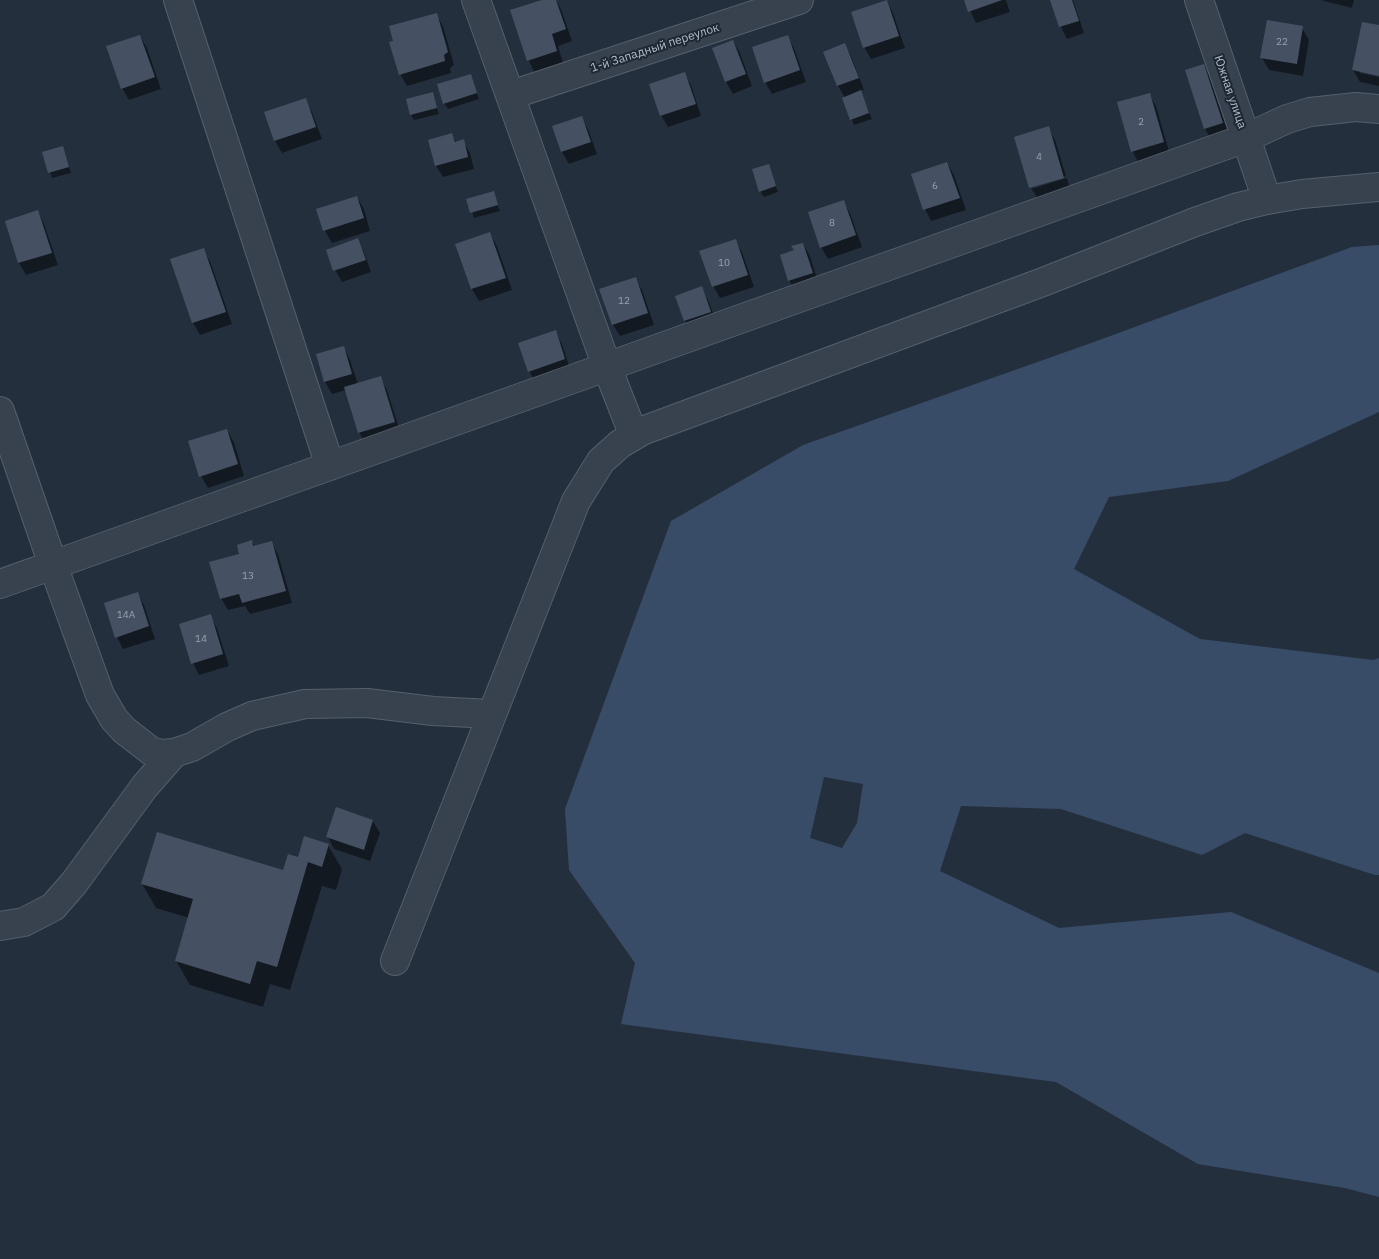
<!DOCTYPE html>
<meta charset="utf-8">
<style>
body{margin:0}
canvas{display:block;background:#242f3e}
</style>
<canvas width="1379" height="1259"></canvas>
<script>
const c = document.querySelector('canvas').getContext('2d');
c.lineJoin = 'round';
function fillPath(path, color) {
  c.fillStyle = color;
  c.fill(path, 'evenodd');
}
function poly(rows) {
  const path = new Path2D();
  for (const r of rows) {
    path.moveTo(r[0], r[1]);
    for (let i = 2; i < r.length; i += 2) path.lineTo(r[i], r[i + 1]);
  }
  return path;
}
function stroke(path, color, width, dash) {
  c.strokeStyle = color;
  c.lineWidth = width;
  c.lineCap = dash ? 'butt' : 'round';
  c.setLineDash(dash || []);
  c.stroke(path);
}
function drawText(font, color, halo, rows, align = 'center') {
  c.font = font + ' "IBM Plex Sans",sans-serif';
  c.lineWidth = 4;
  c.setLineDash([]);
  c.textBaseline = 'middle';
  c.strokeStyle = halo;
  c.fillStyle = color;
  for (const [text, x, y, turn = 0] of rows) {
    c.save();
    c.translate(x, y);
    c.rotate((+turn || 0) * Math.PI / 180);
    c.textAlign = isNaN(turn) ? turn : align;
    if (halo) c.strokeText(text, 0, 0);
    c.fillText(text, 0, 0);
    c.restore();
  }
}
const water = poly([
 [1379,245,1379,412,1228,481,1109,497,1074,569,1200,639,1373,660,1379,658,1379,875,1375,875,1245,833,1202,855,1061,809,961,806,940,871,1059,928,1231,912,1379,973,1379,1197,1345,1188,1198,1164,1056,1082,621,1024,635,963,569,870,565,809,671,521,803,445,1094,342,1352,247],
 [824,777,863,784,857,823,842,848,810,838]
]);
const shadow = poly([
 [546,0,556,0,561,9,572,41,558,46,563,63,535,73,529,61,512,11],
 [965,0,1006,0,1010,12,976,23],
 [1052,0,1073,0,1084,33,1067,39,1061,27],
 [1320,0,1354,0,1352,8],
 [887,1,893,13,905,48,871,59,864,47],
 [436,14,443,26,454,65,450,68,451,73,407,86,400,74],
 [1379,26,1379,75,1360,71,1360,73,1379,77,1379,86,1360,82,1353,70],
 [1302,28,1309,40,1303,76,1269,70,1262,58],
 [140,36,147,48,161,89,129,100,122,88],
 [787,36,794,48,806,82,772,94,765,82],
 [733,41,740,53,752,86,733,94,726,82],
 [844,44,851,56,864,90,860,91,872,119,854,125,845,98,838,86],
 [1204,66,1210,78,1229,135,1212,141,1205,129,1186,71],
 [684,73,691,85,701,116,668,127,661,115],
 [470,75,479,99,448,109,444,103],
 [432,94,439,114,414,120,411,115],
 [1149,94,1156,106,1170,155,1139,164,1133,152,1118,103],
 [305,100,312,112,322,139,282,153,275,141,266,113],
 [581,117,588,129,597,154,569,164,562,152,553,127],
 [1048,128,1055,140,1066,176,1031,186,1031,189,1067,178,1070,190,1038,199,1031,188,1015,138],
 [452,135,457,143,463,141,470,153,474,169,443,177,436,166],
 [63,148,71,173,52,178,44,153],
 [947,163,954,175,966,210,931,221,925,209],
 [768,166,778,192,764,197,760,191],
 [493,193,500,211,474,218,468,200],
 [357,197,364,209,370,231,332,243,325,231,318,209],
 [843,201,850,213,862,247,828,259,821,247],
 [38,212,44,224,58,265,26,275,19,263,6,222],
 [490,234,497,246,512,290,479,301,472,289,457,245],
 [357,240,364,252,371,272,342,282,335,270,327,251],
 [735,240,742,252,754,287,720,298,713,286],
 [803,244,810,256,819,285,796,292,789,280,796,251],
 [203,250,210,261,232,324,200,335,193,323,172,260],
 [635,279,642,290,654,325,620,336,613,325],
 [701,288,708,300,717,324,692,333,685,321,676,296],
 [555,332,562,344,571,372,536,383,529,371],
 [344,348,350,360,358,384,380,378,387,390,401,434,366,444,359,432,346,390,332,394,325,382],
 [227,430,234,442,244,476,208,488,201,476],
 [251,541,255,547,271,542,278,554,292,603,250,614,245,606,228,610,221,598,241,554],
 [137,593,144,605,155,639,123,649,117,637],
 [210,616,217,628,229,666,199,675,193,663],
 [373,821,380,833,370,861,334,849,328,837],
 [328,845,342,869,336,890,322,886,290,990,270,984,263,1007,190,985,176,961,189,918,156,908,142,884,284,871]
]);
const building = poly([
 [542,0,556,0,566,29,552,34,557,51,527,61,510,10],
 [887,0,899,36,863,48,851,12],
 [964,0,1002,0,968,12],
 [1050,0,1072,0,1079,21,1059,27],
 [437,13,448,52,444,55,445,61,399,75,389,42,393,41,389,26],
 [1267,20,1303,26,1297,64,1260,58],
 [1362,22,1379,25,1379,76,1352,70],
 [140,35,155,77,121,89,106,46],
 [788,35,800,70,764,83,752,47],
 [733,40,746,74,725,82,712,48],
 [845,43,859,78,837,86,823,52],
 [1204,64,1223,123,1204,129,1185,70],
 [685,72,696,104,660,116,649,84],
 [471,74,477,93,443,104,437,84],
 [861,90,869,113,850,120,842,98],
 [433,92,437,108,410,115,406,99],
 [1150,93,1164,142,1131,152,1117,102],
 [306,98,316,127,274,141,264,112],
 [582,116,591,142,561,152,552,126],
 [1049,126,1064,178,1029,188,1014,137],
 [452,133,455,142,464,139,468,157,435,166,428,140],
 [63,146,69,167,48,173,42,152],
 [947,162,960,198,923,210,911,174],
 [769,164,776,186,759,192,752,169],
 [494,191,498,205,470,213,466,199],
 [357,196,364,218,323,231,316,209],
 [844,200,856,235,820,248,808,212],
 [38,210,52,253,18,263,5,221],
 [490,232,506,278,471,289,455,244],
 [358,238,366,260,333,271,326,250],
 [736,239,748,275,712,287,699,251],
 [803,243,813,273,788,281,780,255,794,250,791,246],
 [204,248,226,312,192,323,170,259],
 [636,277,648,313,612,325,599,289],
 [702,286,711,312,684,321,675,296],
 [556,330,565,359,528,372,518,343],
 [344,346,352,374,324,382,316,354],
 [381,376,395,422,358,433,344,387],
 [227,429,238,464,199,477,188,441],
 [252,540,253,546,272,541,286,591,242,603,239,594,220,599,209,562,239,554,237,545],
 [138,592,149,626,115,638,104,603],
 [211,614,223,654,191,664,179,624],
 [336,807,373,820,364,850,326,837],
 [157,832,283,870,288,854,298,857,304,836,329,844,322,867,308,862,277,967,257,961,250,984,175,961,193,899,141,884]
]);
const minor = poly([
 [178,0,330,466],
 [476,0,607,367,634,436],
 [1199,0,1246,138,1287,119,1310,112,1356,107,1379,109],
 [511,95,799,0],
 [0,411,53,565,0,584],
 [491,714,433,711,367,703,305,704,252,716,227,727,192,747,174,753,161,754,151,751,124,730,114,719,100,695,53,565,1246,138,1267,200],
 [0,926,24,922,53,907,74,883,145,786,174,753],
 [395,961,576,501,601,461,620,444,642,431,1043,282,1195,222,1238,207,1267,200,1302,194,1379,187]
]);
const numberNames = [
 ["22",1282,42],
 ["2",1141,122],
 ["4",1039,157],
 ["6",935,186],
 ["8",832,223],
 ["10",724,263],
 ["12",624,301],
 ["13",248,576],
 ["14А",126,615],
 ["14",201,639]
];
const streetNames = [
 ["1-й Западный переулок",655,48,-18],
 ["Южная улица",1230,92,71]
];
fillPath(water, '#394c67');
fillPath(shadow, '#0007');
fillPath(building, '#455162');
stroke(minor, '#565f6c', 30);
stroke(minor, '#38414e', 28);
drawText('10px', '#98a1af', null, numberNames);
drawText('12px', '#b4bcc9', '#1d2633', streetNames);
</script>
